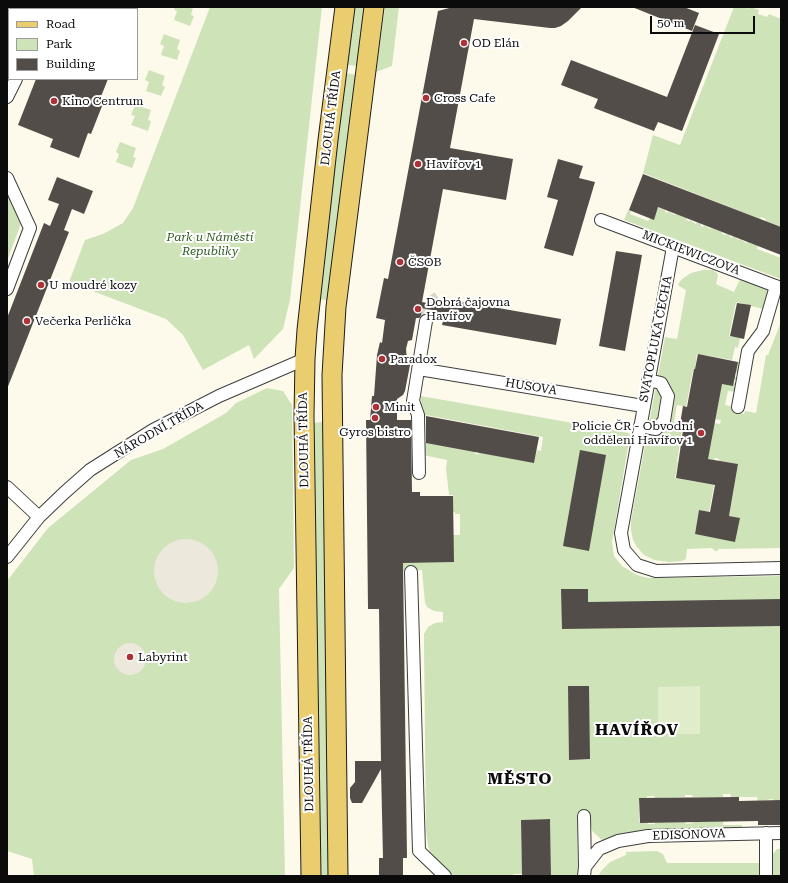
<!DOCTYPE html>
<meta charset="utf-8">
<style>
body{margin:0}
#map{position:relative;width:788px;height:883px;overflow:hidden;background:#fdfaec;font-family:"Roboto Serif",serif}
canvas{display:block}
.frame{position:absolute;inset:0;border:8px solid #0b0b0b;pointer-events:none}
.legend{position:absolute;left:8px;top:8px;width:130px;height:72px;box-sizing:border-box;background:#fff;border:1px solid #9d9d9d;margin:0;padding:5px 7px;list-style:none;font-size:12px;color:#0b0b0b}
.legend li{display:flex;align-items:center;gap:8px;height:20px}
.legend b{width:20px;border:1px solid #9d9d9d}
.scale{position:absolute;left:650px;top:16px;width:105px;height:18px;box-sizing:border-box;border:2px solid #0b0b0b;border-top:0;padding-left:5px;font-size:12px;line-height:14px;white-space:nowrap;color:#0b0b0b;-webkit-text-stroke:3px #fff;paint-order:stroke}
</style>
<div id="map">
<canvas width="788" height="883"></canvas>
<div class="frame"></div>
<ul class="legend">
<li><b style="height:5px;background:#eacd6f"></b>Road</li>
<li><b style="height:11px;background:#cfe3b9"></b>Park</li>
<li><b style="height:11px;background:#534d49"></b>Building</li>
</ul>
<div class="scale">50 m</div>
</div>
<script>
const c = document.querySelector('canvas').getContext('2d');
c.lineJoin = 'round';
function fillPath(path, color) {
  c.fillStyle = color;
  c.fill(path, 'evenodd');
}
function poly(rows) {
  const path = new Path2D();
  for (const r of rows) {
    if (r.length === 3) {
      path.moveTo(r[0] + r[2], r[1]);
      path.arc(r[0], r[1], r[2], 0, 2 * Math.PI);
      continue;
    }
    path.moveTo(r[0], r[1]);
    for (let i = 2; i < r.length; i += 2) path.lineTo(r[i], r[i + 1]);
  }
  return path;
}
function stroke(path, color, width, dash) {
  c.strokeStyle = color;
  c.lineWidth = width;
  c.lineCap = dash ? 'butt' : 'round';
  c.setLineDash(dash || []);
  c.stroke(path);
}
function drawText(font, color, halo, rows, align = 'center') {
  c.font = font + ' "Roboto Serif",serif';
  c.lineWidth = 4;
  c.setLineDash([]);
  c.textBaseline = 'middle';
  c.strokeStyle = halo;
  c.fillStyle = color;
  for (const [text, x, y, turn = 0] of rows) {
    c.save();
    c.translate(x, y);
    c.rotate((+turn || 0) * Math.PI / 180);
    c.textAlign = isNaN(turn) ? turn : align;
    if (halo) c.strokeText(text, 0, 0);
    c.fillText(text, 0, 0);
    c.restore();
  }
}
const green = poly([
 [7,7,41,7,40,9,9,9,9,75,7,74],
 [175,7,193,7,191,15,194,16,190,26,174,20,177,11,174,10],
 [210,7,322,7,290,300,283,329,254,359,249,345,203,370,183,335,166,319,69,282,85,240,103,234,123,223,133,208],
 [354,7,366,7,359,66,347,65],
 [385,7,399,7,392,66,376,72],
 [734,7,746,7,749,9,750,7,759,10,758,14,767,17,769,14,781,19,781,227,765,221,766,219,761,217,760,219,643,173,653,135,680,145],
 [164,34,180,40,177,49,180,51,177,60,161,55,164,46,160,44],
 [149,70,165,76,162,85,165,87,161,96,146,91,149,82,145,80],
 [345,73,357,75,329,301,321,299],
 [135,105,151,110,148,120,151,121,148,131,131,125,135,116,131,115],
 [120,142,136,148,133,157,136,158,132,168,116,162,119,154,116,152],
 [7,187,22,221,7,261],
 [657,207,665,210,665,212,668,213,668,211,675,215,676,214,687,218,686,220,689,221,690,220,696,224,697,222,701,224,701,226,703,227,704,225,710,229,711,228,722,232,722,234,725,235,726,234,730,235,729,236,732,238,733,236,739,240,740,239,746,243,747,242,758,246,757,249,781,258,781,279,624,220,628,210,631,211,630,214,648,221,650,218,653,219],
 [703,270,713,270,717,273,718,276,716,284,734,292,739,281,742,279,767,288,768,293,763,309,736,302,729,336,740,338,738,348,735,347,732,360,697,354,695,369,693,370,686,407,677,405,674,422,683,424,677,462,678,463,675,478,714,485,709,512,699,510,695,534,735,541,739,518,729,516,738,464,719,461,719,459,715,458,714,460,707,459,714,423,720,424,721,420,714,419,721,384,735,383,736,380,734,379,734,377,737,377,737,373,735,372,737,362,743,362,737,392,728,391,725,405,734,407,734,412,744,414,745,411,756,413,766,355,768,355,781,322,781,548,718,549,718,551,715,551,712,548,687,549,686,559,682,561,669,562,654,560,644,555,637,547,633,540,631,530,631,521,665,337,677,339,686,290,679,286,678,284,682,279,691,273],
 [267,388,283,391,292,405,294,568,279,589,285,876,34,876,32,859,7,851,7,581,48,528,131,460,163,449,226,413,236,403],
 [421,396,629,433,630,435,612,542,614,556,622,566,637,575,648,578,781,576,781,800,773,800,773,799,758,801,757,797,731,797,730,794,723,794,723,797,693,797,692,795,685,795,685,797,655,798,654,796,647,796,647,798,639,798,639,822,647,822,648,824,655,824,655,822,685,822,686,824,693,823,693,822,723,821,723,825,742,825,742,838,603,841,593,832,589,823,581,814,577,815,578,876,551,876,550,819,521,820,522,874,513,874,513,876,452,876,430,852,428,846,426,830,424,645,424,634,428,627,435,623,443,622,443,612,434,611,427,607,425,603,422,570,403,571,403,563,453,535,460,535,460,514,455,514,455,512,453,512,453,495,449,495,446,469,447,460,423,455,421,441,475,451,475,454,479,454,479,452,534,462,537,450,541,451,543,437,426,415,425,419,421,419],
 [324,422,331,876,319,876,312,423],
 [777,849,781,849,781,876,598,876,602,870,610,862,626,855,626,852,657,851,663,854,667,863,771,863,772,855]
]);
const pitch = poly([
 [700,686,700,734,658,734,658,687]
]);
const plaza = poly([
 [186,571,32],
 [130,659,16]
]);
const building = poly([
 [453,7,582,7,568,21,561,26,555,28,550,28,474,19,450,148,513,159,506,200,443,189,422,302,445,306,447,299,561,319,556,345,442,325,443,321,433,320,431,315,427,314,423,314,419,318,416,318,412,340,408,341,406,349,407,360,411,360,405,391,403,395,397,399,397,420,411,420,412,492,420,492,420,496,453,496,454,562,403,563,407,858,403,858,403,876,379,876,379,858,383,858,381,769,362,803,352,803,350,798,350,788,355,782,355,761,381,761,379,609,368,609,366,420,370,420,372,396,374,396,377,355,380,342,382,343,385,320,376,318,384,278,388,279,438,11],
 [632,7,684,7,699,13,692,31],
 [695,25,719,34,682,131,658,122,654,131,594,108,598,99,561,85,571,60,667,97],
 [36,79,108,79,100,99,104,101,91,134,88,133,79,158,50,147,53,139,18,125],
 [558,159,583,166,579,178,595,182,573,256,544,248,558,200,547,197],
 [643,174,781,227,781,255,658,207,654,220,629,210],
 [57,177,93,191,84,214,72,209,64,230,69,232,7,389,7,318,44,223,50,226,59,204,48,200],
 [616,251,642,255,625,351,599,346],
 [737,303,751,305,744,339,730,336],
 [698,354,738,362,733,386,722,384,708,459,738,464,729,516,740,518,735,542,695,534,699,510,710,512,715,485,676,478,684,424,680,424,683,406,687,407,694,369,695,369],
 [426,416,539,437,534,463,426,443],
 [580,450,606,455,589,551,563,546],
 [561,589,588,589,588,602,781,599,781,626,562,629],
 [568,686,589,686,590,759,569,760],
 [739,797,739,801,781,800,781,825,758,825,758,821,640,823,639,798],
 [550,819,551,876,522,876,521,820]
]);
const streetTunnel = poly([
 [426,321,429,304,438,297]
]);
const street = poly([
 [47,9,48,7],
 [7,97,16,79],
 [7,178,30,228,7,289],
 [601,220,781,288],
 [673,247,621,533,624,550,637,565,656,571,781,568],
 [419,369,643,406],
 [738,407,748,351,763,331,776,286],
 [640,426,656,429,664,421,668,396,661,383,648,380],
 [419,473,418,415,413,401,426,321],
 [7,487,39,517],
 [7,557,39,517,64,493,90,470,153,430,219,396,305,359],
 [411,572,419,851,445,876],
 [584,816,585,867],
 [584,876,585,867,599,849,618,841,648,836,781,833],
 [766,876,766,833]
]);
const primary = poly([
 [311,876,304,416,305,359,307,330,328,140,345,7],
 [338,876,332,375,336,307,374,7]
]);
const markers = [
 [464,43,4,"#ac3237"],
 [426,98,4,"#ac3237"],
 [54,101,4,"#ac3237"],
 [418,164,4,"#ac3237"],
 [400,262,4,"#ac3237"],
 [41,285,4,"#ac3237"],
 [418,309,4,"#ac3237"],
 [27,321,4,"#ac3237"],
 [382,359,4,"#ac3237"],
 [376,407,4,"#ac3237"],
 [375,418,4,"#ac3237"],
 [701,433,4,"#ac3237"],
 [130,657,4,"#ac3237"]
];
const poiNames = [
 ["OD Elán",472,43],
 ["Cross Cafe",434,98],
 ["Kino Centrum",62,101],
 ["Havířov 1",426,164],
 ["ČSOB",408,262],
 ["U moudré kozy",49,285],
 ["Dobrá čajovna",426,302],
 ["Havířov",426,316],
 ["Večerka Perlička",35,321],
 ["Paradox",390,359],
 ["Minit",384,407],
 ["Policie ČR - Obvodní",693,426,"right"],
 ["oddělení Havířov 1",693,440,"right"],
 ["Gyros bistro",375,432,"center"],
 ["Labyrint",138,657]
];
const streetNames = [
 ["DLOUHÁ TŘÍDA",331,118,-83],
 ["MICKIEWICZOVA",691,253,21],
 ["SVATOPLUKA ČECHA",656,339,-79],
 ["HUSOVA",531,387,9],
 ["NÁRODNÍ TŘÍDA",159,430,-30],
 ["DLOUHÁ TŘÍDA",304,440,-91],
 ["DLOUHÁ TŘÍDA",309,764,-91],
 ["EDISONOVA",689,835,-2]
];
const parkNames = [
 ["Park u Náměstí",210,237],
 ["Republiky",210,251]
];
const districtNames = [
 ["HAVÍŘOV",637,730],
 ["MĚSTO",520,779]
];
fillPath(green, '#cfe3b9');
fillPath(pitch, '#e0ecca');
fillPath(plaza, '#ece8dc');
fillPath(building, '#534d49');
stroke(streetTunnel, '#d9d6ca', 12, [12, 6]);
stroke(street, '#3e3e3e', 14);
stroke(primary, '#1c1c1c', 21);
stroke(street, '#fff', 12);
stroke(primary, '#eacd6f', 19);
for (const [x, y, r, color] of markers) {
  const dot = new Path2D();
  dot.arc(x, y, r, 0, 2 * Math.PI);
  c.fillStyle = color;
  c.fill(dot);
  stroke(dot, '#fff', 1.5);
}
drawText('12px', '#0b0b0b', '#fff', poiNames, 'left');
drawText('12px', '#0b0b0b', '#fff', streetNames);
drawText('italic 12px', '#2e5c23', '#fff', parkNames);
c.letterSpacing = '1px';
drawText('bold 16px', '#0b0b0b', '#fff', districtNames);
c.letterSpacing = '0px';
</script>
